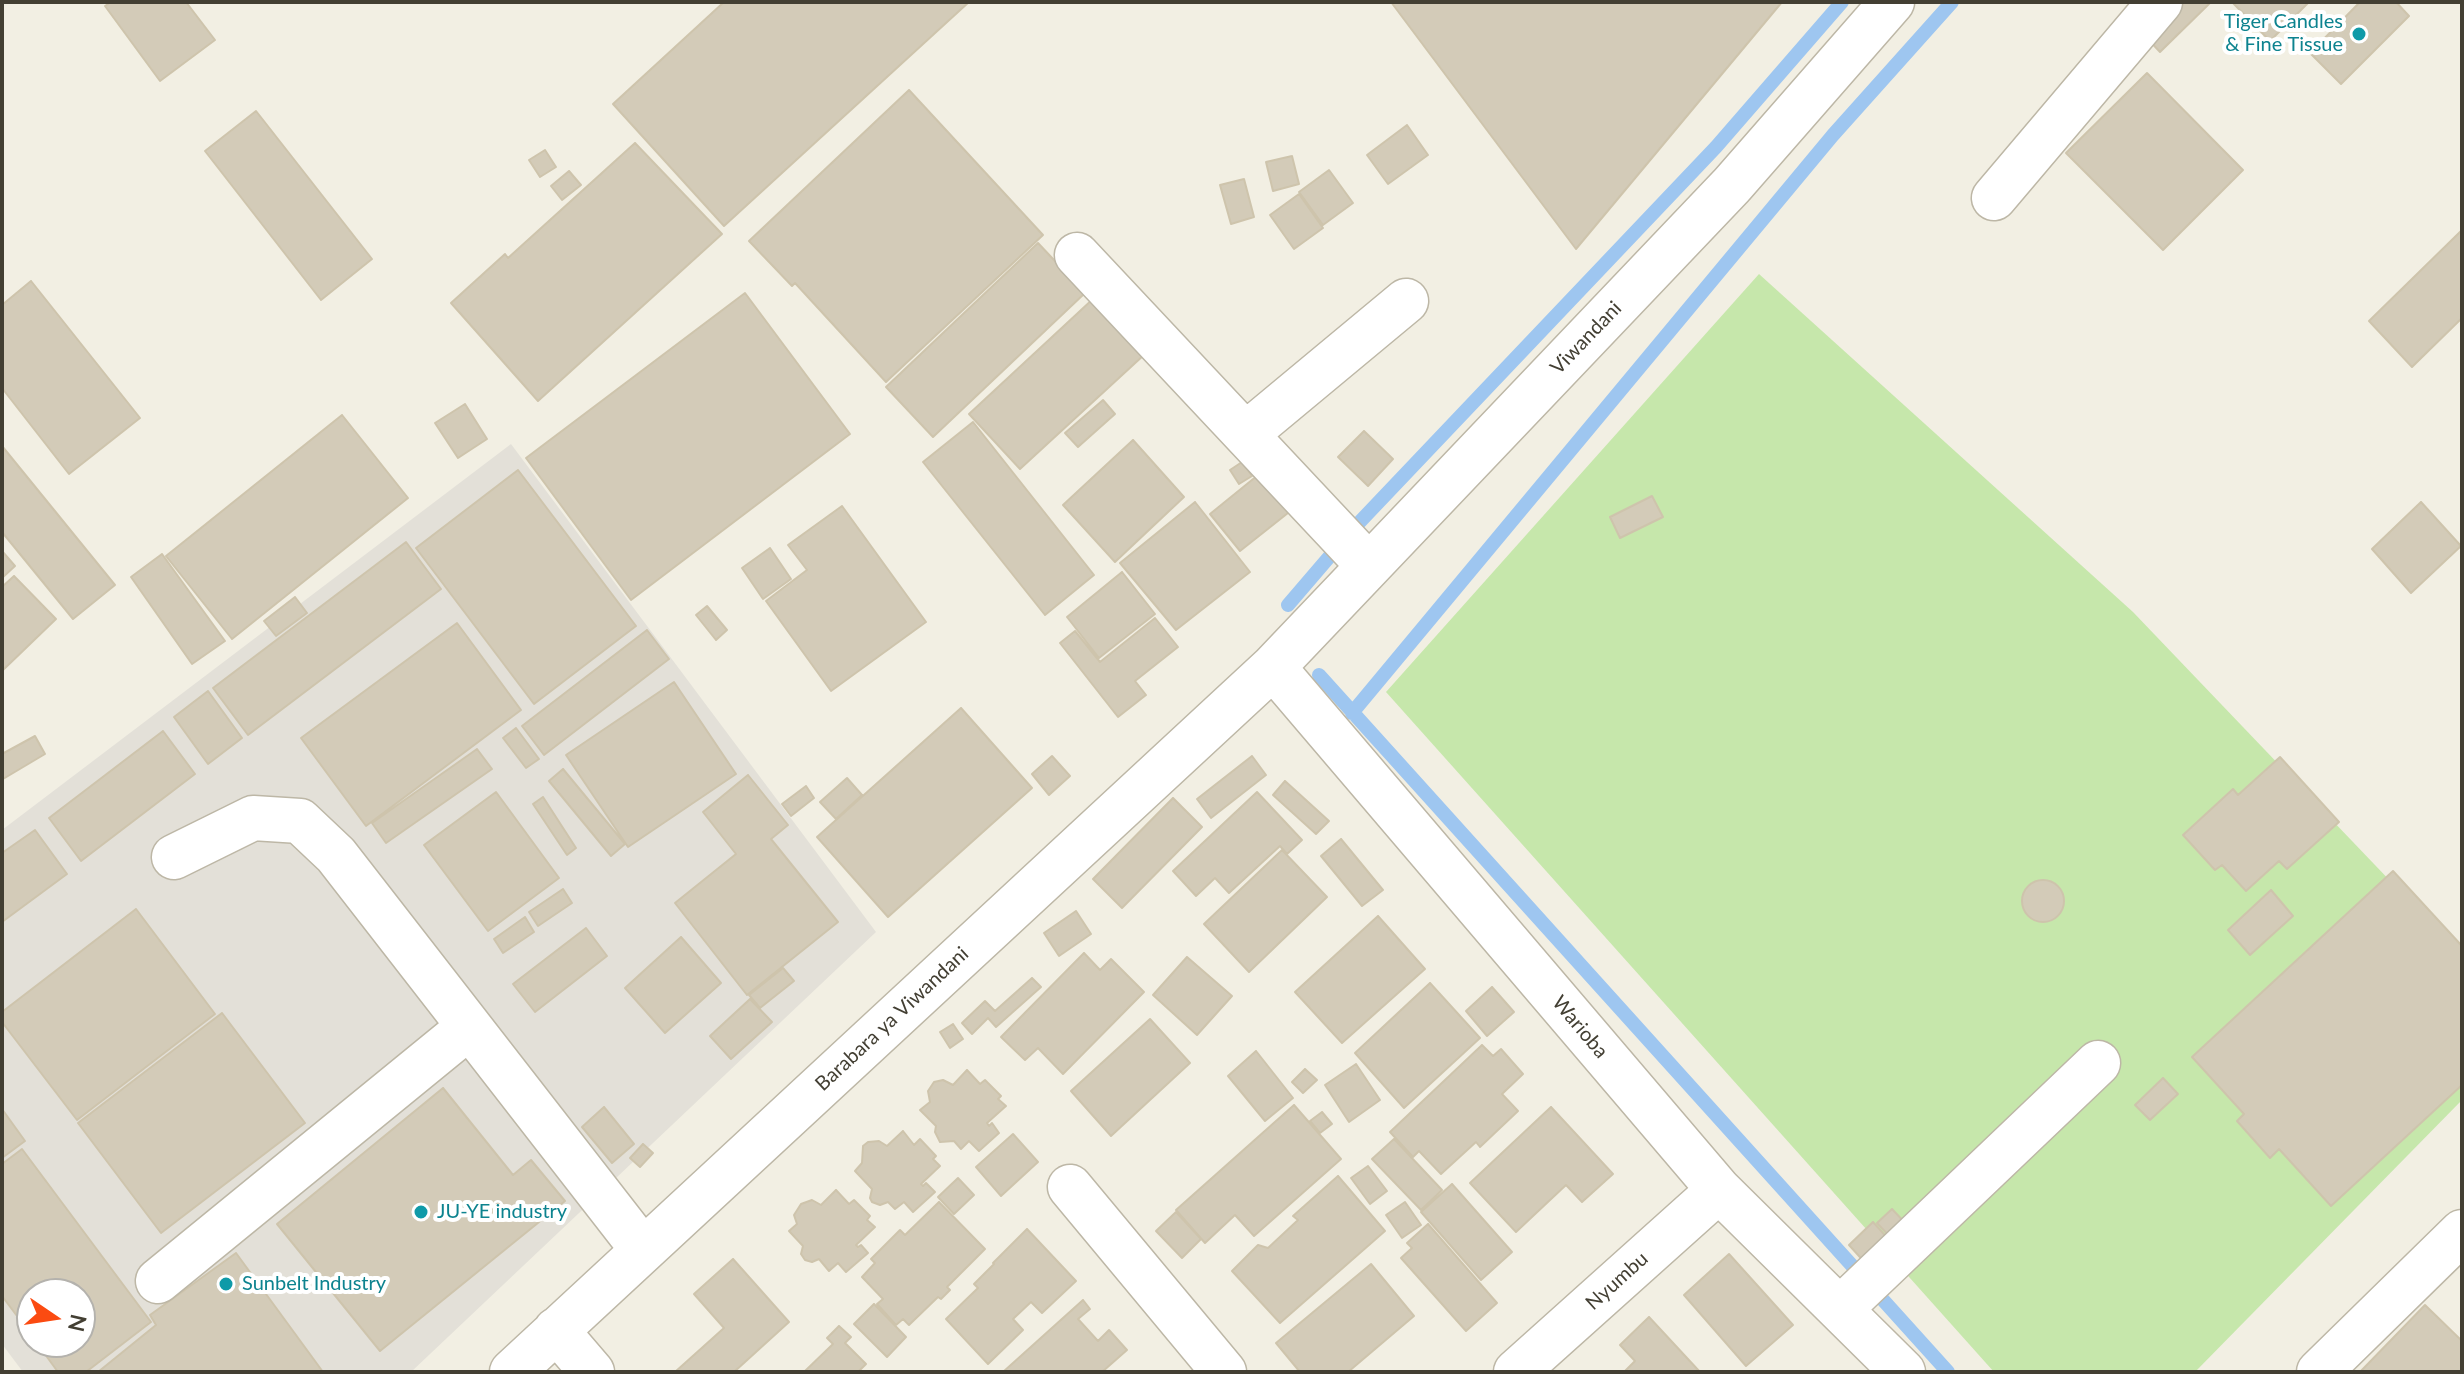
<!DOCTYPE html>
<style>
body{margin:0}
#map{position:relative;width:2464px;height:1374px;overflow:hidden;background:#f2efe3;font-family:Lato,sans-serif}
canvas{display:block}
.frame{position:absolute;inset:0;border:4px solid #433f33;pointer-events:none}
.north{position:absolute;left:16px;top:1278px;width:80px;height:80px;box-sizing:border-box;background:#fff;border:2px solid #b4b2ad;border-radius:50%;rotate:103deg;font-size:22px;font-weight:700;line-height:32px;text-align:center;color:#433f33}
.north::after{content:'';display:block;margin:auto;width:28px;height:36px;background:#fb4b11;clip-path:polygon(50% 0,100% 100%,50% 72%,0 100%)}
</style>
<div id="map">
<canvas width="2464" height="1374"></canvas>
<div class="frame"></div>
<div class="north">N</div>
</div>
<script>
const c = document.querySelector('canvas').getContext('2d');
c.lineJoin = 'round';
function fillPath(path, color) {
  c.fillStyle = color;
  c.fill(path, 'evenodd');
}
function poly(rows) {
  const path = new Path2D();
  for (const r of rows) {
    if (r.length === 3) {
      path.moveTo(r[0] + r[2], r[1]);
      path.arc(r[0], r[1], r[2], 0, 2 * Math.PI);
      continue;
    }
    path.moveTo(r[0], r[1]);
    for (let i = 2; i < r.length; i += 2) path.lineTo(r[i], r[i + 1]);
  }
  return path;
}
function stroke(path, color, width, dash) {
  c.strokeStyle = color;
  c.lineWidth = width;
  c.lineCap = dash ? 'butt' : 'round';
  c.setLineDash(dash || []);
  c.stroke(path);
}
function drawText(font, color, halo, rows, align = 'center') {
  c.font = font + ' Lato,sans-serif';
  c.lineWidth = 8;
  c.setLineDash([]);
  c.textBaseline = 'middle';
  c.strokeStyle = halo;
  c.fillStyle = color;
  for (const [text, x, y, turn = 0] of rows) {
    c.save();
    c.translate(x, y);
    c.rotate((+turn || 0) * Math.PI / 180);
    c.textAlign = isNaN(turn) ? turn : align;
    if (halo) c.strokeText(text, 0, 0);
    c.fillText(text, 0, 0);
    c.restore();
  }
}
const industrial = poly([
 [511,444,876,932,411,1372,23,1372,2,1344,2,830],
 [32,1294,80,1294,80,1342,32,1342]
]);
const green = poly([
 [1759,274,2133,612,2462,956,2462,1100,2195,1372,1994,1372,1386,692]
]);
const stream = poly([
 [1288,605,1354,528,1716,147,1842,2],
 [1319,675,1948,1372],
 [1352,713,1833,135,1952,2]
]);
const building = poly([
 [111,2,186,2,215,40,160,81,105,6,111,2],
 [724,2,969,2,724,226,613,104,724,2],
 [1391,2,1782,2,1576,249,1391,2],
 [2181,2,2211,2,2160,52,2146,37,2181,2],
 [2232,2,2309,2,2270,41,2232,2],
 [2360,2,2396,2,2409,16,2341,84,2310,53,2360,2],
 [2147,73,2243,170,2163,250,2066,153,2147,73],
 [909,90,1043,235,886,382,795,283,792,286,749,241,909,90],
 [256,111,372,259,321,300,205,151,256,111],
 [1407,125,1428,155,1388,184,1367,155,1407,125],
 [635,143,722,234,538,401,451,303,505,254,508,258,635,143],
 [545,150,556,167,540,177,529,160,545,150],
 [1292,156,1299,184,1273,191,1266,162,1292,156],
 [1329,170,1353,203,1323,225,1299,192,1329,170],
 [569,171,581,185,562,200,551,186,569,171],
 [1244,179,1254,217,1231,224,1220,185,1244,179],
 [1299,194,1323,228,1294,249,1270,215,1299,194],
 [2462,230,2462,318,2412,367,2369,321,2462,230],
 [1038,243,1085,293,933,437,886,387,1038,243],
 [31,281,140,418,69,474,2,388,2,305,31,281],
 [745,293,850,434,631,600,526,458,745,293],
 [1094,298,1145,354,1020,469,969,414,1094,298],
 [1103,400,1115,414,1078,447,1065,433,1103,400],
 [465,404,487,439,458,458,435,423,465,404],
 [342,415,408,498,232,639,166,556,342,415],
 [973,422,1094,575,1045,615,923,462,973,422],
 [1364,431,1393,459,1368,486,1338,457,1364,431],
 [1133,440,1184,497,1115,562,1063,505,1133,440],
 [2,446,115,585,73,619,2,532,2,446],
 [1242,462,1252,476,1239,484,1230,470,1242,462],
 [518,470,636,626,534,704,416,548,518,470],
 [1263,471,1293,509,1240,551,1210,514,1263,471],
 [1652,496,1663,517,1620,538,1610,517,1652,496],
 [1195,502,1250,572,1176,630,1120,563,1195,502],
 [2421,502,2461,546,2411,593,2372,549,2421,502],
 [842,506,926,622,831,691,766,601,807,570,788,545,842,506],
 [406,542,441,589,248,735,213,688,406,542],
 [770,548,791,579,763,599,742,568,770,548],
 [2,551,15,566,2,578,2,551],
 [162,554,225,641,192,664,131,577,162,554],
 [1122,572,1155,614,1099,658,1067,617,1122,572],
 [14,576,56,619,2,671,2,587,14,576],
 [295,597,307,613,276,636,264,621,295,597],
 [707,606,727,630,716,640,696,615,707,606],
 [1155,618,1178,647,1135,681,1146,695,1118,717,1060,643,1075,631,1100,662,1155,618],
 [457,623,521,710,366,826,301,738,457,623],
 [647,630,669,659,544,755,522,726,647,630],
 [674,682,736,774,628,847,566,755,674,682],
 [208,691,242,738,208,764,174,717,208,691],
 [961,708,1032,788,888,917,817,837,961,708],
 [516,728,539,759,526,768,503,738,516,728],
 [163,731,195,774,81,861,49,818,163,731],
 [35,736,45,754,3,779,2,754,35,736],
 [477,749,492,769,386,843,372,823,477,749],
 [1052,756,1070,776,1049,795,1032,774,1052,756],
 [1252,756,1266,775,1211,818,1197,799,1252,756],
 [2280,757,2339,822,2287,869,2279,861,2246,891,2222,865,2215,870,2183,835,2233,789,2238,795,2280,757],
 [563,769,625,844,611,856,549,781,563,769],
 [748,775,788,825,771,839,838,922,747,995,675,903,736,854,703,812,748,775],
 [847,778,862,795,836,819,820,802,847,778],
 [1285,781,1329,821,1316,834,1273,795,1285,781],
 [806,786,814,798,791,816,782,804,806,786],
 [496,792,559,878,488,931,424,845,496,792],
 [1257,792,1302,840,1287,854,1280,846,1229,893,1215,878,1196,896,1173,871,1257,792],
 [543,797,576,848,567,855,533,804,543,797],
 [1173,798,1202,827,1122,908,1093,879,1173,798],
 [35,830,67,874,2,922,2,853,35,830],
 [1341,839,1383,890,1362,906,1321,856,1341,839],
 [1282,850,1327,897,1249,972,1204,924,1282,850],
 [2393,871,2462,946,2462,1085,2331,1206,2279,1149,2270,1158,2237,1121,2244,1114,2192,1057,2393,871],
 [2043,901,21],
 [563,889,572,903,538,926,529,912,563,889],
 [2271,890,2293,916,2250,955,2228,930,2271,890],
 [136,909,215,1014,77,1120,2,1022,2,1012,136,909],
 [1076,911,1091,934,1059,956,1044,933,1076,911],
 [1378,916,1425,969,1342,1043,1295,992,1378,916],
 [525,917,534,932,503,953,494,939,525,917],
 [586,928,607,956,535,1012,513,984,586,928],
 [681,937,721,983,665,1033,625,988,681,937],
 [1084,953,1100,970,1111,959,1144,992,1063,1074,1038,1048,1025,1060,1001,1037,1084,953],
 [1187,957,1232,996,1197,1035,1153,995,1187,957],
 [783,968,794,981,760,1008,749,995,783,968],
 [1032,978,1041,987,996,1027,988,1018,972,1034,962,1023,985,1001,995,1011,1032,978],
 [1430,983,1480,1038,1404,1108,1355,1053,1430,983],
 [1492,987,1514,1012,1487,1036,1466,1011,1492,987],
 [750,999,772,1022,731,1059,710,1036,750,999],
 [222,1013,305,1123,161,1233,78,1123,222,1013],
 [1150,1019,1190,1063,1111,1136,1071,1091,1150,1019],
 [953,1024,963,1039,950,1048,940,1032,953,1024],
 [1482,1045,1493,1056,1501,1049,1523,1074,1502,1094,1518,1111,1480,1147,1476,1142,1441,1174,1419,1151,1413,1157,1390,1132,1482,1045],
 [1256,1051,1293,1098,1265,1121,1228,1076,1256,1051],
 [1356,1064,1380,1100,1349,1122,1325,1085,1356,1064],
 [1305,1069,1317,1080,1303,1093,1292,1082,1305,1069],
 [967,1070,980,1084,985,1080,1001,1096,998,1099,1006,1106,987,1123,989,1126,992,1123,999,1133,979,1151,969,1141,961,1149,954,1141,940,1142,935,1132,936,1126,920,1110,930,1102,928,1091,934,1082,943,1080,953,1085,967,1070],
 [2163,1078,2178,1094,2150,1120,2135,1105,2163,1078],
 [443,1088,513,1175,531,1160,565,1201,380,1351,277,1224,443,1088],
 [1294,1105,1341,1159,1254,1236,1235,1215,1205,1243,1176,1210,1294,1105],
 [604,1107,634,1144,612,1163,582,1127,604,1107],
 [1551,1107,1613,1174,1582,1202,1566,1185,1516,1232,1470,1183,1551,1107],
 [2,1109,25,1141,2,1158,2,1109],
 [1322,1112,1332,1124,1320,1133,1310,1121,1322,1112],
 [903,1131,914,1145,920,1139,936,1156,933,1159,940,1166,921,1184,923,1186,926,1183,935,1192,913,1212,904,1202,895,1209,888,1202,880,1205,872,1202,870,1198,872,1189,855,1171,862,1163,863,1146,868,1142,879,1141,887,1146,903,1131],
 [1013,1134,1038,1162,1001,1196,976,1167,1013,1134],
 [1394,1139,1442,1190,1421,1210,1372,1159,1394,1139],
 [643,1144,653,1153,640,1167,630,1158,643,1144],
 [22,1149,151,1322,86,1372,58,1372,36,1342,80,1342,80,1294,32,1294,32,1336,2,1296,2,1164,22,1149],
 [1368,1166,1387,1191,1370,1204,1351,1178,1368,1166],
 [1338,1176,1385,1231,1280,1323,1232,1271,1258,1245,1268,1248,1298,1220,1293,1216,1338,1176],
 [958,1178,974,1195,954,1214,938,1197,958,1178],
 [1452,1184,1512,1252,1481,1280,1421,1212,1452,1184],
 [836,1190,849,1204,854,1200,870,1216,867,1220,875,1227,856,1245,858,1247,861,1245,868,1253,846,1272,838,1263,829,1271,819,1259,812,1262,805,1260,801,1254,803,1246,789,1231,797,1224,794,1215,801,1204,812,1200,821,1205,836,1190],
 [939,1202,985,1249,947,1287,950,1290,941,1299,938,1297,909,1325,903,1319,896,1325,877,1304,883,1299,862,1277,875,1263,871,1259,900,1230,905,1235,939,1202],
 [1405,1202,1421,1225,1402,1238,1386,1215,1405,1202],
 [1892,1209,1909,1227,1894,1241,1877,1223,1892,1209],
 [1176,1212,1201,1239,1182,1258,1156,1231,1176,1212],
 [1873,1222,1892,1243,1868,1266,1849,1245,1873,1222],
 [1428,1224,1497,1303,1466,1331,1401,1258,1412,1248,1407,1243,1428,1224],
 [1027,1229,1076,1281,1042,1313,1031,1302,1013,1319,1023,1330,988,1364,946,1319,978,1288,974,1284,994,1264,993,1263,1027,1229],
 [236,1253,323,1372,98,1372,156,1325,150,1315,236,1253],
 [1729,1254,1793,1325,1746,1366,1684,1295,1729,1254],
 [733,1259,789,1322,734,1372,675,1372,724,1328,694,1294,733,1259],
 [1371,1264,1414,1316,1348,1372,1300,1372,1276,1343,1371,1264],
 [1083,1300,1090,1309,1078,1319,1098,1341,1109,1330,1127,1350,1102,1372,1003,1372,1083,1300],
 [874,1304,906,1337,887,1357,854,1324,874,1304],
 [2425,1305,2462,1341,2462,1372,2360,1372,2425,1305],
 [1649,1317,1700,1372,1624,1372,1635,1361,1620,1345,1649,1317],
 [839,1326,851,1337,845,1343,866,1364,858,1372,804,1372,833,1344,827,1338,839,1326]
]);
const minor = poly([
 [1994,198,2160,2],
 [1077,255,1369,566],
 [1246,434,1406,301],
 [1273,667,1719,1190,1903,1372],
 [174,857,253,818,300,821,336,855,643,1250],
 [1070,1187,1224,1372],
 [158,1281,469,1027],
 [1840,1309,2098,1063],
 [556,1330,592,1372],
 [512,1372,1273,667,1732,185,1892,2],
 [1516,1372,1719,1190],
 [2319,1372,2462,1232]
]);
const markers = [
 [2359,34,8,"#0f9aa8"],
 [421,1212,8,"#0f9aa8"],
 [226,1284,8,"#0f9aa8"]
];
const cultureNames = [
 ["Tiger Candles",2343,22,"right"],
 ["& Fine Tissue",2343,45,"right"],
 ["JU-YE industry",437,1212],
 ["Sunbelt Industry",242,1284]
];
const streetNames = [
 ["Viwandani",1586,338,-46],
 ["Barabara ya Viwandani",892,1019,-43],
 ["Warioba",1580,1027,50],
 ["Nyumbu",1617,1281,-42]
];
fillPath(industrial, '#e3e0d8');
fillPath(green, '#c6e7ab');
stroke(stream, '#9ec6f0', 14);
fillPath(building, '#d3cbb8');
stroke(building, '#cec4ac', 2);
stroke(minor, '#bdb7a6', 47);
stroke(minor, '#fff', 44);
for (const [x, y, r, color] of markers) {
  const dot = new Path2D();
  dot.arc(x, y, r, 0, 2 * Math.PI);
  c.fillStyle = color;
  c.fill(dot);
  stroke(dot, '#fff', 3);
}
drawText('20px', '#0d838f', '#fff', cultureNames, 'left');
drawText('20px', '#433f33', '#fff', streetNames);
</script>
